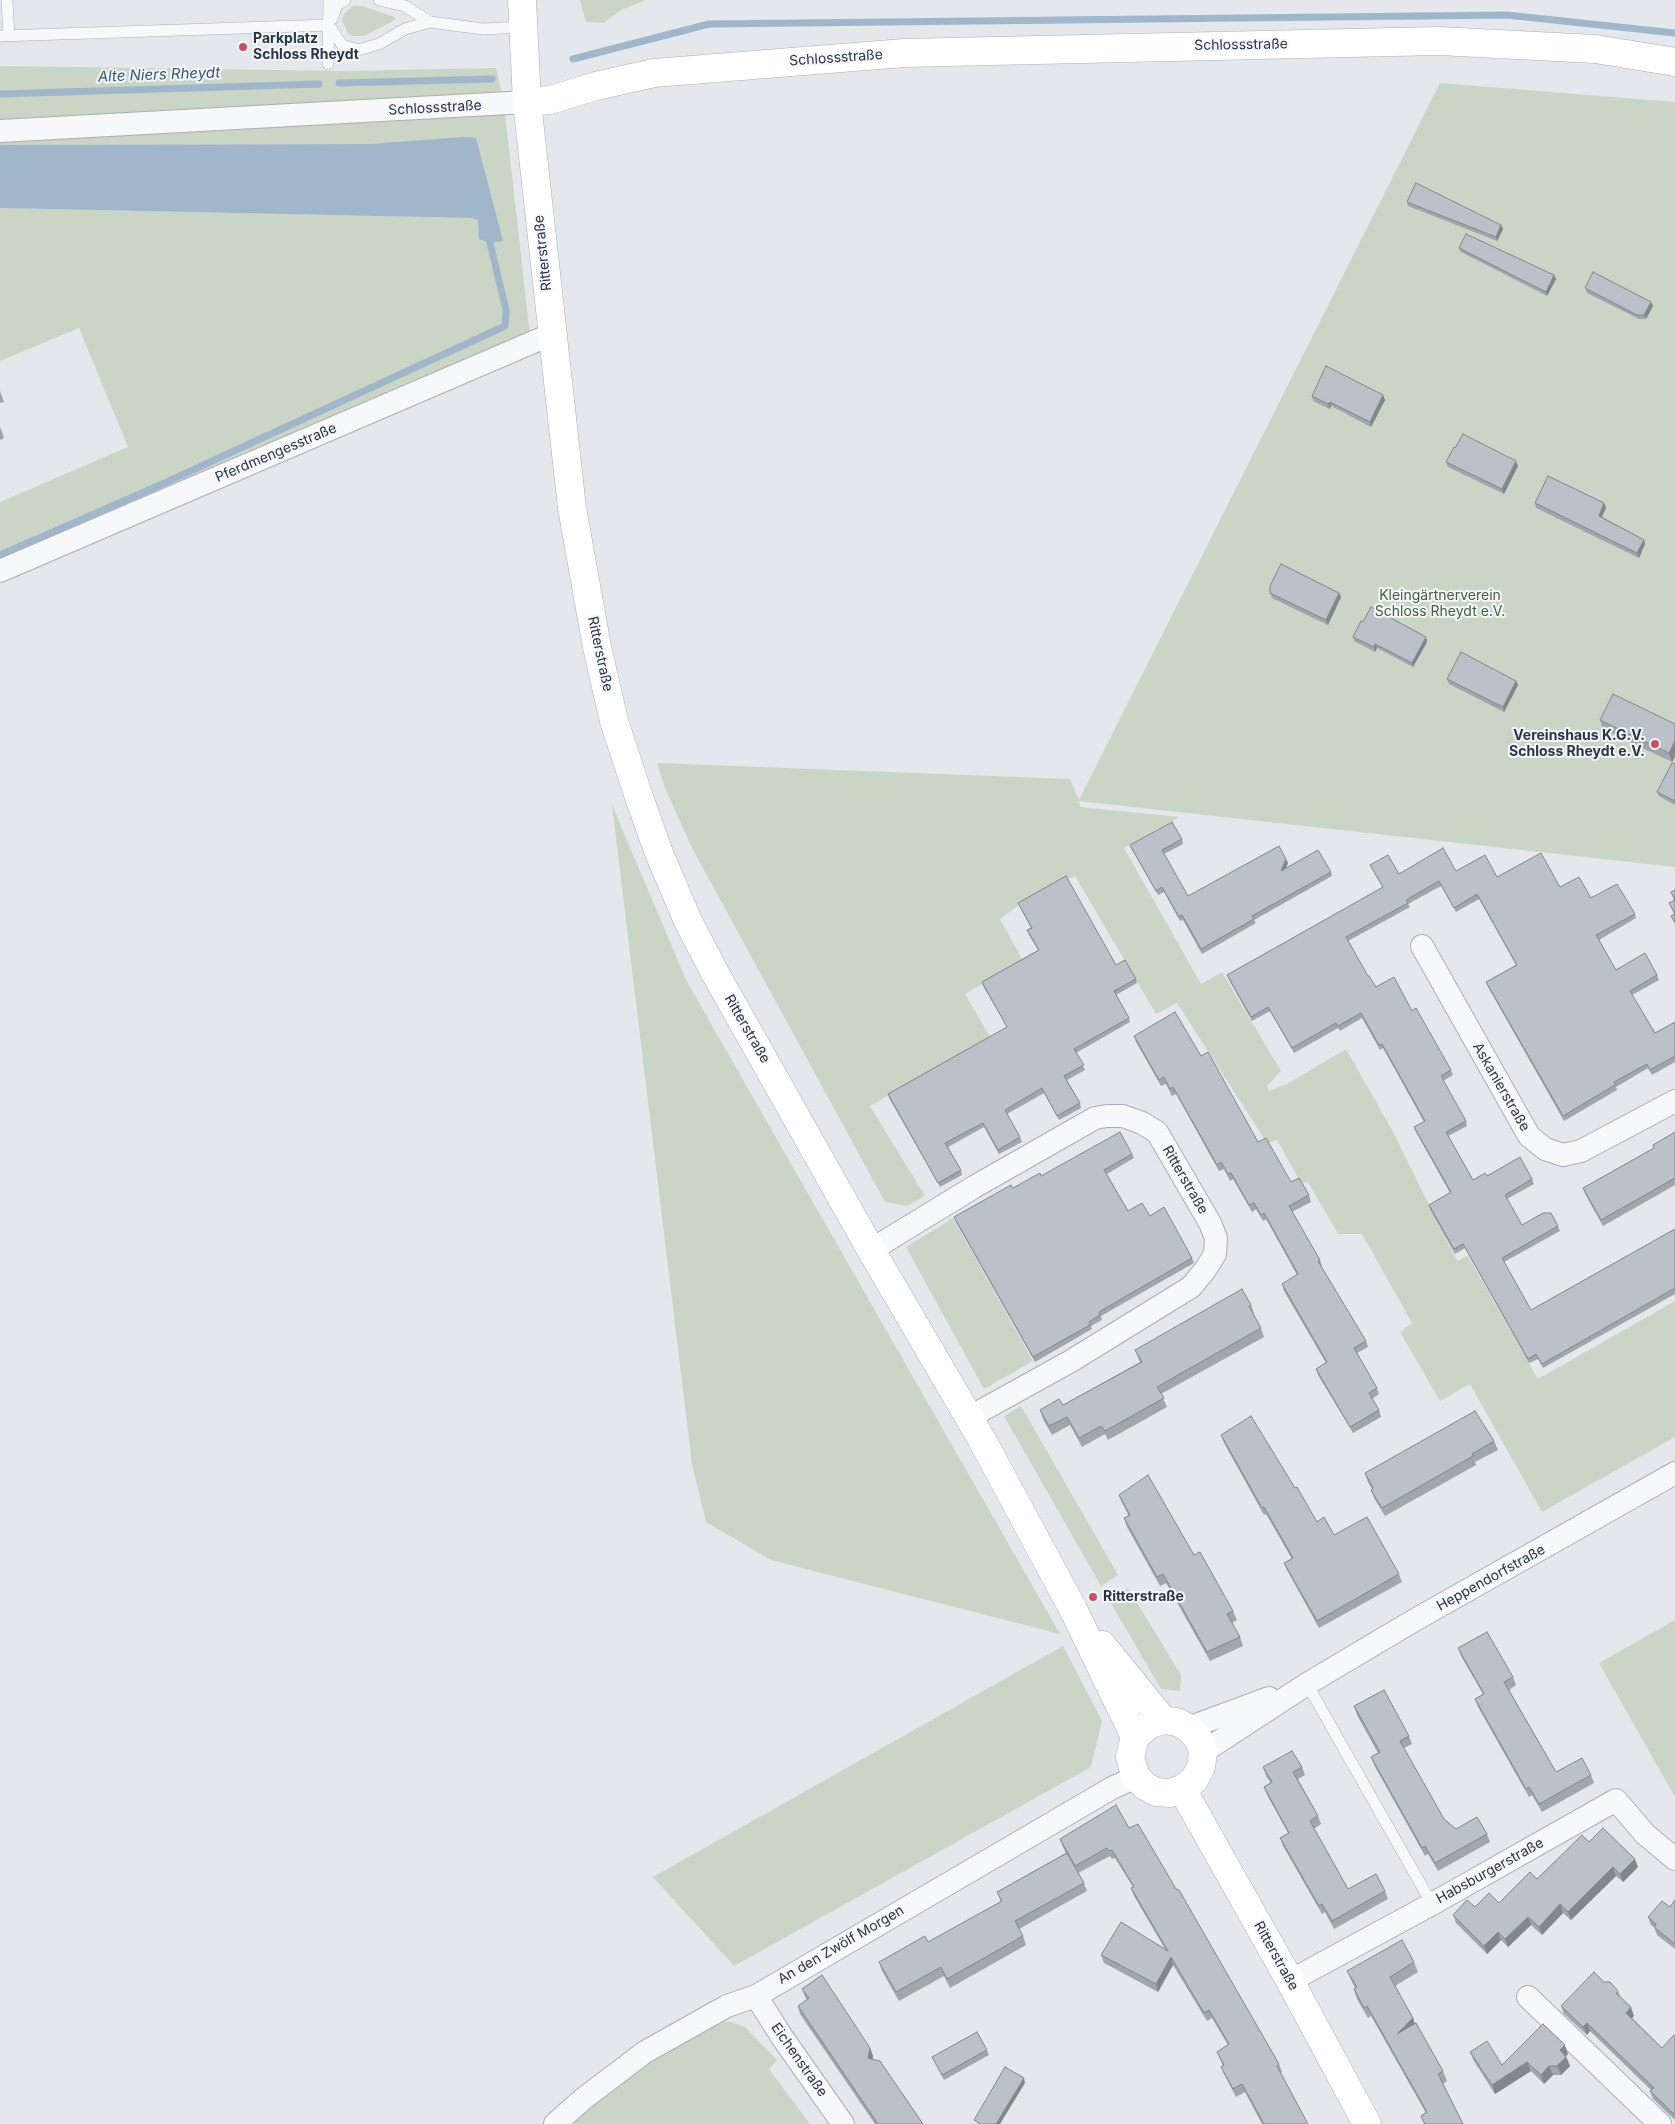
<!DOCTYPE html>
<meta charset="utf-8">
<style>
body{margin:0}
canvas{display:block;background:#e4e7ec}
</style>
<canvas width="1675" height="2124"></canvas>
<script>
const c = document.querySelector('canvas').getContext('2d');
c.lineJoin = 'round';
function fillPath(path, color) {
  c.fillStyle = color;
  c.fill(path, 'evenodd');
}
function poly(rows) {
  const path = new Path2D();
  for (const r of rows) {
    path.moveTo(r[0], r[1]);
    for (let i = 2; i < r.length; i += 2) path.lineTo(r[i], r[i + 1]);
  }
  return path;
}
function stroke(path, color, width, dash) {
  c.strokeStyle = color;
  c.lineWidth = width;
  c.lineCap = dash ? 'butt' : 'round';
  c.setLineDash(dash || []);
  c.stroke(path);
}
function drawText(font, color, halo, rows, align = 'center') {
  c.font = font + ' Inter,sans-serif';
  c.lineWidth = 4;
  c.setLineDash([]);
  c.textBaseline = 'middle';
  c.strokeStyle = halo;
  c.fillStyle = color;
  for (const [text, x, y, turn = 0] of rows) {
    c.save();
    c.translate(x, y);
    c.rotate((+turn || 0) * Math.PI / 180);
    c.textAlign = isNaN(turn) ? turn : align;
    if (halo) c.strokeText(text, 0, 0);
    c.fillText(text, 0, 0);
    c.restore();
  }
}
const green = poly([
 [580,0,646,0,621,10,604,23,586,22],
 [353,6,362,6,394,17,395,20,364,36,353,36,348,34,342,20,344,14],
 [0,66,342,71,496,68,504,105,531,344,0,571,0,502,128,447,79,328,0,361,0,208,471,218,478,220,478,232,490,243,476,138,370,144,0,145],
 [1440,83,1675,102,1675,867,1079,801,1080,807,1179,817,1124,848,1201,984,1222,972,1281,1071,1267,1086,1269,1091,1287,1084,1346,1049,1392,1130,1454,1255,1458,1261,1467,1256,1469,1258,1538,1379,1675,1301,1675,1437,1542,1512,1470,1384,1440,1401,1400,1332,1412,1323,1362,1234,1338,1234,1308,1182,1301,1183,1277,1140,1267,1143,1177,1003,1156,1014,1075,876,1022,903,1000,919,1023,961,965,994,990,1037,870,1106,925,1196,906,1206,885,1202,692,848,665,788,657,763,1070,779,1079,800],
 [612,805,687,982,1060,1634,771,1560,706,1522,692,1464],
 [953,1218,1033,1361,984,1389,906,1247],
 [1021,1406,1118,1575,1101,1586,1004,1416],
 [1128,1588,1181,1675,1180,1691,1161,1689,1109,1600],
 [1675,1620,1675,1797,1599,1663],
 [1063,1646,1102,1721,1091,1767,734,1966,653,1877],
 [728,2021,745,2027,777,2060,769,2069,810,2124,569,2124,625,2077,703,2028]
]);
const water = poly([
 [464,137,476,138,503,241,490,243,479,239,478,220,471,218,0,208,0,145,370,144]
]);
const stream = poly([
 [573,59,709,24,1507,15,1675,33],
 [339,83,492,79],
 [0,94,319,84],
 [0,555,158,486,505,326,506,310,490,243]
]);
const lane = poly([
 [7,0,9,36],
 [379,0,405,6,430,22,483,29,523,27],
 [332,19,337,5,345,0],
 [329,25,342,45,358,50,379,44,405,29,430,22],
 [0,36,329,25],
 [328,64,329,0],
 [1307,1684,1432,1904]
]);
const street = poly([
 [0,131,527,102],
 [0,571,552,334],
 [1422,946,1529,1136,1545,1149,1563,1155,1581,1151,1675,1101],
 [871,1250,974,1187,1095,1118,1107,1116,1123,1116,1142,1123,1157,1132,1210,1223,1216,1238,1215,1254,1205,1270,1191,1287,1071,1361,968,1418],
 [1188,1728,1269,1698],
 [1203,1752,1307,1684,1413,1621,1675,1473],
 [1290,1981,1432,1904,1616,1800,1645,1834,1675,1859],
 [756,1996,782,2037,843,2124],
 [1528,1997,1660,2124],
 [555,2124,583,2099,645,2052,727,2006,756,1996,1112,1788,1136,1777]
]);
const secondary = poly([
 [522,0,527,102,572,508,597,647,614,721,640,800,659,853,688,921,715,973,871,1250,981,1438,1073,1609,1135,1737,1130,1757,1136,1777,1145,1786,1156,1792,1170,1793,1182,1789,1194,1780,1201,1767,1203,1752,1198,1738,1188,1728,1177,1722,1163,1720,1150,1724,1135,1737],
 [527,102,550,100,596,86,654,73,904,53,1439,41,1595,49,1675,62],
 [1102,1645,1163,1720],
 [1182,1789,1290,1981,1367,2124]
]);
const wall = poly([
 [1407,202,1501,225,1503,229,1497,241,1408,206],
 [1459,248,1554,275,1556,279,1547,296,1461,252],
 [1585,288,1653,306,1646,319,1639,319,1587,293],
 [0,391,4,402,0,403],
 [1383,395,1385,400,1371,427,1331,406,1330,409,1313,401,1312,396],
 [0,426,4,438,0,440],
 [1446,462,1518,466,1504,494,1448,467],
 [1535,503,1604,503,1606,508,1602,517,1644,540,1645,544,1639,558,1536,508],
 [1270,593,1339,593,1341,597,1328,625,1272,598],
 [1363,622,1426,637,1427,642,1413,667,1377,648,1375,652,1354,641,1353,637],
 [1447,679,1516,681,1518,685,1504,712,1449,684],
 [1600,720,1675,724,1675,756,1672,762,1603,729],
 [1675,764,1675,805,1659,796,1657,792],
 [1182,839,1183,844,1164,854,1188,896,1288,863,1286,868,1331,872,1332,876,1254,920,1256,923,1202,954,1183,920,1180,921,1164,892,1158,895,1132,850,1130,845],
 [1370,865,1399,874,1456,871,1560,887,1635,914,1636,918,1599,940,1616,970,1657,975,1659,980,1632,995,1655,1033,1675,1022,1675,1062,1652,1075,1648,1068,1616,1087,1617,1090,1564,1121,1488,987,1486,982,1516,965,1479,899,1456,912,1441,886,1408,904,1410,907,1348,941,1368,976,1376,987,1412,1011,1451,1070,1453,1075,1443,1081,1466,1121,1467,1126,1448,1136,1473,1180,1487,1176,1532,1179,1534,1184,1507,1199,1522,1225,1558,1226,1560,1231,1504,1262,1531,1310,1675,1229,1675,1294,1543,1368,1538,1359,1529,1363,1465,1248,1455,1254,1430,1209,1429,1205,1450,1193,1416,1132,1414,1127,1424,1122,1383,1048,1380,1050,1362,1018,1340,1031,1338,1028,1294,1053,1270,1011,1252,1021,1229,980,1227,975,1383,888,1372,869],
 [1675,890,1675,925,1671,916,1674,914,1669,903,1674,900,1671,892],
 [1018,903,1116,965,1136,979,1137,983,1116,995,1129,1018,1130,1022,1076,1053,1085,1070,1067,1080,1080,1103,1081,1108,1059,1120,1044,1093,1007,1114,1020,1137,1022,1142,999,1154,984,1127,948,1147,961,1170,962,1175,940,1187,889,1098,888,1094,1007,1027,983,986,982,982,1038,950,1029,935,1027,930,1031,928,1020,907],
 [1134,1036,1201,1056,1258,1142,1291,1182,1309,1195,1311,1202,1292,1212,1320,1260,1322,1266,1321,1267,1366,1341,1368,1347,1357,1353,1377,1388,1379,1394,1372,1399,1379,1410,1381,1417,1353,1433,1318,1375,1316,1369,1326,1363,1284,1291,1282,1284,1297,1275,1266,1219,1263,1221,1256,1209,1252,1212,1233,1179,1230,1181,1224,1169,1219,1171,1176,1094,1172,1096,1166,1084,1161,1086,1136,1042],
 [1675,1132,1675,1185,1603,1226,1585,1194,1583,1188,1654,1148,1653,1145],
 [1132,1154,1134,1158,1107,1174,1128,1211,1150,1216,1192,1258,1194,1263,1101,1316,1102,1320,1091,1326,1092,1329,1035,1362,956,1222,954,1217,1013,1188,1041,1176],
 [1251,1305,1254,1313,1253,1314,1261,1328,1264,1337,1161,1394,1167,1407,1108,1440,1105,1434,1082,1447,1070,1425,1052,1435,1043,1419,1040,1410,1063,1405,1140,1362,1135,1350],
 [1221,1435,1295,1488,1317,1522,1334,1535,1399,1574,1402,1582,1319,1628,1287,1570,1284,1563,1292,1559,1266,1514,1264,1515,1224,1443],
 [1494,1441,1498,1450,1475,1462,1476,1465,1385,1516,1374,1498,1371,1490,1372,1489,1368,1482,1365,1473],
 [1119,1495,1194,1555,1233,1611,1237,1620,1232,1623,1240,1637,1243,1646,1210,1661,1166,1583,1160,1586,1127,1527,1124,1518,1129,1516,1122,1503],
 [1458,1648,1513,1677,1516,1685,1509,1690,1556,1772,1591,1775,1594,1783,1542,1812,1532,1795,1529,1797,1478,1707,1475,1699,1483,1694,1461,1656],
 [1354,1706,1409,1736,1412,1744,1404,1748,1444,1819,1456,1829,1487,1834,1490,1842,1438,1871,1428,1854,1425,1856,1374,1765,1371,1757,1378,1753,1357,1715],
 [1263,1767,1302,1767,1305,1775,1298,1779,1318,1816,1321,1824,1314,1829,1348,1889,1385,1891,1388,1899,1334,1929,1325,1912,1322,1914,1283,1846,1280,1838,1288,1833,1267,1795,1264,1787,1271,1783,1266,1776],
 [1129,1828,1279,2064,1282,2072,1280,2073,1308,2124,1262,2124,1245,2092,1236,2097,1224,2074,1221,2067,1223,2066,1217,2052,1228,2045,1212,2018,1207,2021,1173,1965,1158,1992,1104,1963,1101,1955,1165,1949,1134,1896,1131,1888,1133,1887,1115,1858,1112,1859,1110,1856,1078,1873,1084,1883,1087,1891,1019,1929,1023,1936,1026,1945,950,1988,944,1976,899,2001,882,1971,879,1962,928,1942,1001,1902,997,1892,1066,1853,1063,1847,1060,1839],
 [1589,1842,1638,1867,1623,1882,1616,1876,1571,1920,1563,1913,1542,1935,1531,1925,1508,1947,1501,1940,1487,1954,1456,1923,1453,1915,1475,1907,1499,1903,1537,1879],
 [1675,1900,1675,1949,1657,1935,1654,1927,1651,1925,1648,1917,1670,1907],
 [1414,1962,1418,1972,1395,1986,1413,2018,1415,2024,1443,2071,1447,2081,1443,2084,1463,2124,1424,2124,1421,2116,1426,2113,1371,2016,1368,2018,1357,1999,1354,1989,1355,1988,1351,1980,1347,1971],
 [1604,1982,1618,1991,1621,1998,1634,2016,1632,2018,1662,2048,1675,2036,1675,2120,1653,2099,1650,2091,1651,2090,1590,2031,1587,2035,1564,2014,1561,2006],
 [802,1989,870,2048,873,2056,873,2059,923,2124,875,2124,800,2014,798,2006,807,2000,805,1997],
 [987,2050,989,2055,944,2080,932,2057],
 [1470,2052,1502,2065,1568,2054,1566,2056,1570,2066,1561,2075,1553,2075,1544,2084,1531,2071,1495,2094,1474,2061]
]);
const shadedWall = poly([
 [1501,225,1503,229,1497,241,1496,237],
 [1554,275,1556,279,1547,296,1546,292],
 [1651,302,1653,306,1646,319,1644,315],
 [1383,395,1385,400,1371,427,1370,422],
 [1330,402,1331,406,1330,409,1328,404],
 [1516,461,1518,466,1504,494,1502,489],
 [1604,503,1606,508,1600,520,1599,516],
 [1644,540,1645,544,1639,558,1637,553],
 [1339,593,1341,597,1328,625,1326,620],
 [1426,637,1427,642,1413,667,1412,663],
 [1375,644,1377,648,1375,652,1374,647],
 [1516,681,1518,685,1504,712,1503,707],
 [1675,741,1675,756,1672,762,1669,753],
 [1286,859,1288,863,1283,875,1281,871],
 [1635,1859,1638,1867,1623,1882,1620,1874],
 [1613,1867,1616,1876,1571,1920,1568,1912],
 [1560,1904,1563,1913,1542,1935,1539,1927],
 [1528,1917,1531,1925,1508,1947,1505,1939],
 [1498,1932,1501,1940,1487,1954,1484,1946],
 [1171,1957,1173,1965,1158,1992,1156,1984],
 [1631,2007,1634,2016,1629,2021,1626,2013],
 [1413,2018,1416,2027,1397,2034],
 [1587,2023,1590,2031,1587,2035,1583,2027],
 [1565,2045,1568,2054,1563,2059,1560,2050],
 [870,2048,873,2056,871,2066,868,2058],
 [1566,2057,1570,2066,1561,2075,1557,2066],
 [1527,2062,1531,2071,1495,2094,1492,2085],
 [1549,2066,1553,2075,1544,2084,1541,2075],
 [1024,2078,1025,2083,1000,2124,996,2124]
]);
const building = poly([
 [1416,183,1501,225,1496,237,1407,202,1416,183],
 [1466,234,1554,275,1546,292,1459,248,1466,234],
 [1593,272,1651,302,1644,315,1637,315,1585,288,1593,272],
 [1326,366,1383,395,1370,422,1330,402,1328,404,1312,396,1326,366],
 [1463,434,1516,461,1502,489,1446,462,1454,447,1455,448,1463,434],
 [1548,476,1604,503,1599,516,1644,540,1637,553,1535,503,1548,476],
 [1281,564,1339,593,1326,620,1270,593,1270,586,1281,564],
 [1371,607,1426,637,1412,663,1375,644,1374,647,1353,637,1361,621,1363,622,1371,607],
 [1461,652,1516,681,1503,707,1447,679,1461,652],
 [1613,694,1675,724,1675,741,1669,753,1600,720,1613,694],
 [1672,763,1675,764,1675,801,1657,792,1672,763],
 [1172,822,1182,839,1162,850,1188,896,1279,846,1286,859,1281,871,1318,850,1331,872,1252,916,1254,919,1201,949,1182,915,1179,917,1162,887,1156,891,1130,845,1172,822],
 [1443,848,1456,871,1485,855,1497,877,1541,853,1560,887,1579,877,1591,898,1617,884,1635,914,1596,935,1616,970,1645,953,1657,975,1630,991,1655,1033,1675,1022,1675,1056,1650,1070,1647,1064,1614,1082,1615,1085,1563,1116,1486,982,1517,965,1477,894,1454,908,1439,881,1406,900,1408,903,1346,937,1368,976,1369,976,1376,987,1394,977,1412,1011,1416,1008,1451,1070,1441,1076,1466,1121,1446,1132,1473,1180,1485,1173,1487,1176,1520,1157,1532,1179,1505,1195,1522,1225,1543,1213,1551,1213,1558,1226,1502,1258,1531,1310,1675,1229,1675,1288,1542,1364,1536,1354,1528,1359,1463,1244,1454,1249,1429,1205,1451,1192,1414,1127,1425,1121,1382,1044,1379,1045,1361,1013,1338,1026,1336,1023,1292,1048,1268,1007,1251,1017,1227,975,1383,887,1370,865,1388,855,1399,874,1443,848],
 [1066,876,1116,965,1125,960,1136,979,1114,991,1129,1018,1074,1049,1084,1065,1064,1076,1080,1103,1057,1116,1042,1088,1005,1110,1020,1137,998,1150,983,1123,945,1143,961,1170,938,1183,888,1094,1007,1027,982,982,1039,950,1027,930,1032,928,1018,903,1066,876],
 [1675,890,1675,900,1671,892,1675,890],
 [1675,900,1675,913,1669,903,1675,900],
 [1675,914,1675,922,1671,916,1675,914],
 [1175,1012,1201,1056,1208,1052,1258,1142,1266,1138,1291,1182,1299,1178,1309,1195,1289,1206,1320,1260,1318,1261,1366,1341,1354,1348,1377,1388,1369,1393,1379,1410,1350,1427,1316,1369,1327,1362,1282,1284,1298,1274,1297,1272,1264,1213,1261,1215,1254,1203,1249,1205,1231,1173,1228,1174,1221,1162,1217,1165,1173,1087,1170,1089,1164,1077,1159,1080,1134,1036,1175,1012],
 [1120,1132,1132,1154,1104,1170,1128,1211,1142,1203,1150,1216,1164,1207,1192,1258,1099,1312,1100,1315,1089,1322,1090,1325,1033,1357,954,1217,1011,1185,1013,1188,1040,1173,1041,1176,1120,1132],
 [1675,1132,1675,1178,1601,1220,1583,1188,1654,1148,1653,1145,1675,1132],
 [1242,1289,1251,1305,1249,1306,1261,1328,1157,1387,1164,1398,1105,1431,1101,1426,1079,1438,1067,1417,1049,1426,1040,1410,1059,1399,1063,1405,1142,1362,1135,1350,1242,1289],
 [1475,1411,1494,1441,1472,1454,1473,1456,1382,1508,1371,1490,1373,1488,1365,1473,1475,1411],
 [1251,1416,1295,1488,1297,1487,1317,1522,1324,1517,1334,1535,1367,1517,1399,1574,1317,1621,1284,1563,1293,1558,1264,1507,1262,1508,1221,1435,1251,1416],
 [1148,1475,1194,1555,1200,1552,1233,1611,1227,1614,1240,1637,1207,1652,1163,1574,1157,1577,1124,1518,1130,1515,1119,1495,1148,1475],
 [1487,1632,1513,1677,1504,1682,1556,1772,1582,1758,1591,1775,1539,1804,1529,1787,1526,1789,1475,1699,1484,1694,1458,1648,1487,1632],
 [1384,1690,1409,1736,1400,1741,1444,1819,1456,1829,1477,1817,1487,1834,1435,1863,1425,1846,1422,1848,1371,1757,1380,1752,1354,1706,1384,1690],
 [1292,1751,1302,1767,1293,1772,1318,1816,1310,1821,1348,1889,1376,1874,1385,1891,1332,1921,1322,1904,1319,1906,1280,1838,1289,1833,1264,1787,1272,1782,1263,1767,1292,1751],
 [1116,1805,1129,1828,1138,1824,1176,1889,1179,1890,1279,2064,1277,2066,1308,2124,1264,2124,1242,2084,1233,2089,1221,2067,1224,2065,1217,2052,1229,2044,1209,2010,1204,2013,1171,1957,1156,1984,1101,1955,1121,1922,1168,1951,1131,1888,1134,1887,1112,1850,1109,1851,1107,1848,1075,1866,1060,1839,1116,1805],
 [1603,1828,1635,1859,1620,1874,1613,1867,1568,1912,1560,1904,1539,1927,1528,1917,1505,1939,1498,1932,1484,1946,1453,1915,1467,1900,1475,1907,1489,1893,1499,1903,1530,1872,1537,1879,1582,1835,1589,1842,1603,1828],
 [1067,1853,1084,1883,1015,1921,1023,1936,947,1979,941,1967,896,1992,879,1962,925,1936,928,1942,1002,1901,997,1892,1067,1853],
 [1675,1900,1675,1944,1654,1927,1656,1924,1648,1917,1662,1901,1670,1907,1675,1900],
 [1402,1940,1414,1962,1390,1977,1413,2018,1397,2034,1416,2023,1443,2071,1438,2074,1463,2124,1425,2124,1421,2116,1427,2112,1367,2006,1364,2008,1354,1989,1357,1987,1347,1971,1402,1940],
 [1594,1972,1604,1982,1610,1982,1618,1991,1616,1993,1631,2007,1626,2013,1662,2048,1674,2035,1675,2036,1675,2115,1650,2091,1654,2088,1587,2023,1583,2027,1561,2006,1594,1972],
 [822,1975,870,2048,868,2058,880,2061,923,2124,878,2124,798,2006,809,1998,802,1989,822,1975],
 [1543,2024,1565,2045,1560,2050,1566,2057,1557,2066,1549,2066,1541,2075,1527,2062,1492,2085,1470,2052,1487,2041,1502,2065,1543,2024],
 [977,2032,987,2050,942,2075,932,2057,977,2032],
 [1005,2067,1024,2078,996,2124,980,2124,974,2120,1005,2067]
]);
const markers = [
 [243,47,5,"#ce4c64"],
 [1655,744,5,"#ce4c64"],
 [1093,1597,5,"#ce4c64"]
];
const poiNames = [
 ["Parkplatz",253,39],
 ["Schloss Rheydt",253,55],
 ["Vereinshaus K.G.V.",1645,736,"right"],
 ["Schloss Rheydt e.V.",1645,752,"right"],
 ["Ritterstraße",1103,1597]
];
const streetNames = [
 ["Schlossstraße",1241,45,-1],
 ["Schlossstraße",836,58,-4],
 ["Schlossstraße",435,108,-3],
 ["Ritterstraße",543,253,-96],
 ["Pferdmengesstraße",276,453,-23],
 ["Ritterstraße",600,654,78],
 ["Ritterstraße",747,1029,60],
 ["Askanierstraße",1501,1087,60],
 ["Ritterstraße",1185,1180,60],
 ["Heppendorfstraße",1491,1578,-29],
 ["Habsburgerstraße",1490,1871,-29],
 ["An den Zwölf Morgen",841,1945,-30],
 ["Ritterstraße",1276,1956,61],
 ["Eichenstraße",799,2060,55]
];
const parkNames = [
 ["Kleingärtnerverein",1440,596],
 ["Schloss Rheydt e.V.",1440,612]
];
const waterNames = [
 ["Alte Niers Rheydt",159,75,-2]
];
fillPath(green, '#cad5c5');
fillPath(water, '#a0b6cb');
stroke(stream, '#a0b6cb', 7);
stroke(lane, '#a9aeb6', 12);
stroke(street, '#a9aeb6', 24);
stroke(secondary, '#a9aeb6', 29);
stroke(lane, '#f7f8fa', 11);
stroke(street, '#f7f8fa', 22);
stroke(secondary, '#fff', 28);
fillPath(wall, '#a1a6ad');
fillPath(shadedWall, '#83878d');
fillPath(building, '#bbc1c9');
stroke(building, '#83878d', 1);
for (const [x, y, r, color] of markers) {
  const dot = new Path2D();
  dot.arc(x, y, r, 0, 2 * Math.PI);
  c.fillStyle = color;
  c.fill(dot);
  stroke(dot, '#f4f6f9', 2);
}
drawText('bold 14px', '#2c3544', '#f4f6f9', poiNames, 'left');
drawText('14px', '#2c3544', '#f4f6f9', streetNames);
drawText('14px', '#426039', '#f4f6f9', parkNames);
drawText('italic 15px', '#365678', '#f4f6f9', waterNames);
</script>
